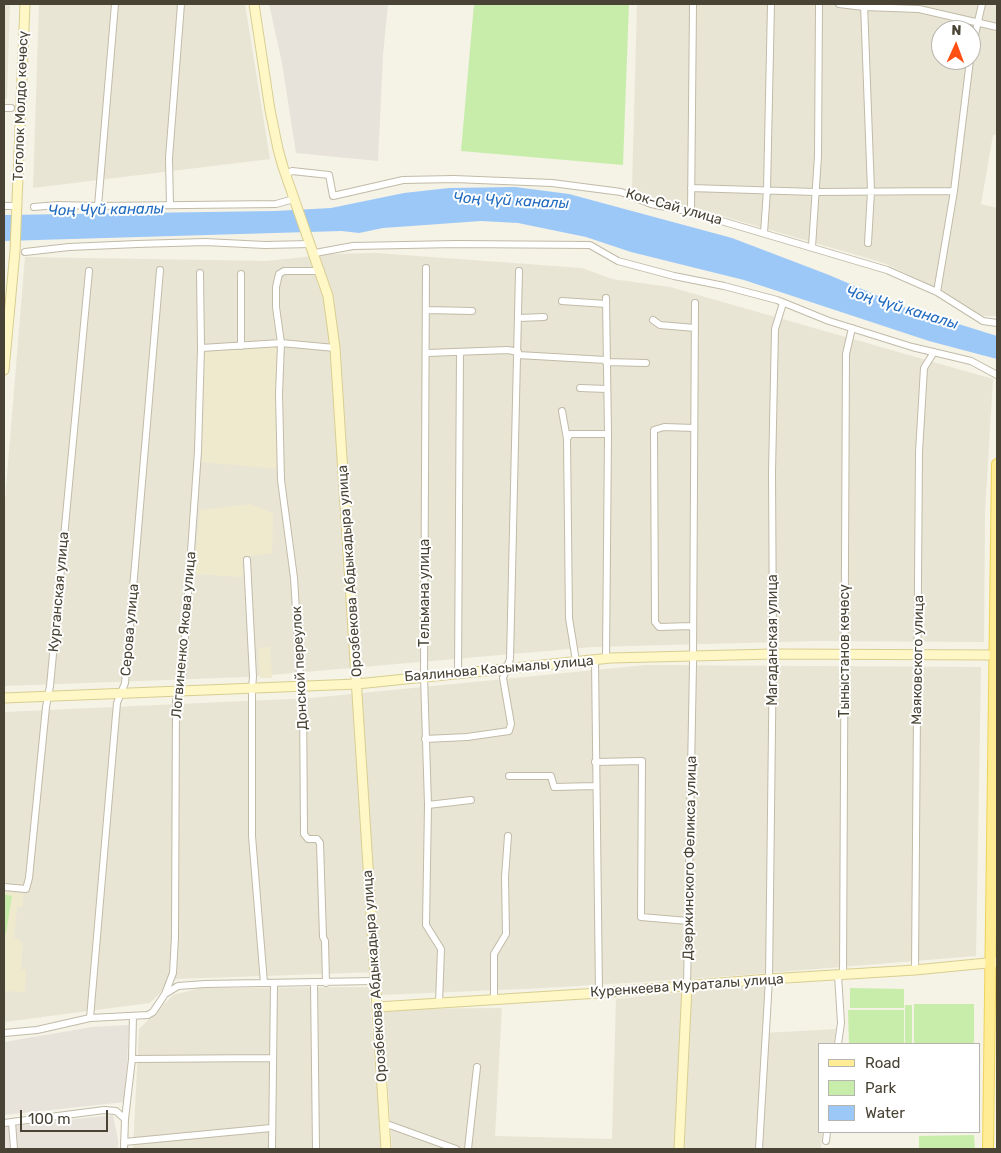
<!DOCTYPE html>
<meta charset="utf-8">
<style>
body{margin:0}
#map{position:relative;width:1001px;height:1153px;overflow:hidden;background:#f5f2e6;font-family:Rubik,sans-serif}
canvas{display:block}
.frame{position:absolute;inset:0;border:5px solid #484334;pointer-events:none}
.legend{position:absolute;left:818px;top:1043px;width:162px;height:90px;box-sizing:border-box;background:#fff;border:1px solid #b6b4ae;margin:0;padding:6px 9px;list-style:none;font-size:15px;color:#484334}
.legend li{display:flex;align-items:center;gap:10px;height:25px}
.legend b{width:25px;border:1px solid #b6b4ae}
.north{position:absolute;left:931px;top:20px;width:50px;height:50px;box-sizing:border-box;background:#fff;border:1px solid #b6b4ae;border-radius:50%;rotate:2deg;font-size:14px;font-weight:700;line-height:20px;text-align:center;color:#484334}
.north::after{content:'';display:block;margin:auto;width:18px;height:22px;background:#ff5013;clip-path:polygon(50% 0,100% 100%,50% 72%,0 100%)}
.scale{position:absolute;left:20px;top:1110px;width:88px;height:22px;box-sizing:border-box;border:2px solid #484334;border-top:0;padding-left:6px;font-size:15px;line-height:18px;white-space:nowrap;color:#484334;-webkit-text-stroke:4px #fff;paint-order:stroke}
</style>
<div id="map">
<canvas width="1001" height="1153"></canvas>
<div class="frame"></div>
<ul class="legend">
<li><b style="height:6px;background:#ffec95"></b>Road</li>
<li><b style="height:14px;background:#c8edab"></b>Park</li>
<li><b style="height:14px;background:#9cc8f8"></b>Water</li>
</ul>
<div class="north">N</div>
<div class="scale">100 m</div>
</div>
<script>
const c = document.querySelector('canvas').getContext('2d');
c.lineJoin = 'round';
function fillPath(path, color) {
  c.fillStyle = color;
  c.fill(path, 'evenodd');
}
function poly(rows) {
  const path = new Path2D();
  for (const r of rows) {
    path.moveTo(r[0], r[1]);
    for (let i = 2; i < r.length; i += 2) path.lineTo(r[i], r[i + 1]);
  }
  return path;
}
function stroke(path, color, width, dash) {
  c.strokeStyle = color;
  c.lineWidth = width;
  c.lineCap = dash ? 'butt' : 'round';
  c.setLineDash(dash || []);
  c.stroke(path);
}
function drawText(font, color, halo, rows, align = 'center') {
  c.font = font + ' Rubik,sans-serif';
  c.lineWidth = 4;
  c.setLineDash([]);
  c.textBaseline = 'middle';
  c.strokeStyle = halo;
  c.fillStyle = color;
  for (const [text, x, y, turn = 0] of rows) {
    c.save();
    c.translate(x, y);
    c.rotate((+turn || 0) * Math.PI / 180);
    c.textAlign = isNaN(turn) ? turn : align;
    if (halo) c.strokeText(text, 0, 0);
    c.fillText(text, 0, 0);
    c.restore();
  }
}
const residential = poly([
 [4,4,10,4,7,99,4,99],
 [39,4,245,4,270,159,33,188],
 [637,4,997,4,997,135,993,135,981,204,997,208,997,316,983,316,944,292,884,263,698,209,654,198,632,188],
 [941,30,971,30,971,60,941,60],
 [376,253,582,268,612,279,670,287,993,379,985,512,984,642,817,641,592,647,247,677,4,686,4,512,25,257,267,261,332,254],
 [646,665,981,667,976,956,706,978,544,988,381,995,379,972,174,979,150,1003,4,1022,4,712,311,698],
 [766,984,764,1033,836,1029,834,1044,820,1044,820,1132,822,1132,821,1149,392,1149,383,1009,502,1008,495,1136,612,1139,616,999],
 [369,987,382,1149,133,1149,139,1029,173,995,200,988]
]);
const industrial = poly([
 [269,4,388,4,383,55,378,161,296,153,282,63],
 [129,1025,125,1102,4,1115,4,1042,92,1027],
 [113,1115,118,1140,118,1149,4,1149,4,1127]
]);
const education = poly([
 [280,346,278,469,201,462,204,350],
 [251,504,273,514,272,553,242,557,243,577,194,574,200,510],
 [270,647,272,678,260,678,258,648],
 [4,891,24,894,22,907,17,907,14,938,20,939,20,943,23,943,21,969,26,970,25,992,5,991,5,1001]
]);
const green = poly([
 [474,4,629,4,623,165,461,151],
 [4,894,12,896,6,934,4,934],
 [850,988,904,989,904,1008,850,1008],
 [914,1004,974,1004,974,1044,914,1044],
 [905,1005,912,1005,912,1044,905,1044],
 [848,1010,904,1010,904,1044,849,1044],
 [974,1135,975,1149,919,1149,919,1136]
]);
const water = poly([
 [515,187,569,194,732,238,829,275,904,307,997,336,997,359,929,341,744,280,631,252,586,237,518,223,481,221,383,228,359,233,342,231,4,241,4,215,275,211,331,208,404,193,449,188]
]);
const street = poly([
 [839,4,864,7,919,9,997,27],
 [864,4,871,191,868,243],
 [971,52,982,4],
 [4,108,11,108],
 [286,174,292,171,329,175,333,196,403,180,454,179,552,183,621,192,651,204,691,212,887,270,937,292,983,321,997,323],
 [691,188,815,192,954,191],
 [170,205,169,158,181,4],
 [4,206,17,206],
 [98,206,115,4],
 [34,207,58,205,98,206,276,204,294,199],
 [691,212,693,4],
 [764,233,767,190,771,4],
 [812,247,818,156,819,4],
 [25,252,69,247,137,244,205,242,265,245,311,244],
 [315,253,353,246,456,244,590,245,618,261,674,276,724,286,777,300,829,321,912,347,971,361,997,375],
 [426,268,424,676,428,805,426,925,441,949,439,1003],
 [321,271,284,271,279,274,276,287,276,307,281,343,279,394,281,480,294,578,300,675,303,695,304,834,308,839,317,839,320,843,323,937,325,941,326,983],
 [937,292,954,191,970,60],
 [562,301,606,304],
 [427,310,472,311],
 [519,318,544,317],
 [653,320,660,325,695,328],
 [241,346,241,274],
 [201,348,281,343,335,348],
 [427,353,508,350,518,352],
 [518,355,606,360],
 [606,362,646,363],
 [580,388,607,389],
 [562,411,567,439],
 [247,560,253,677,252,688,252,836,264,983],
 [692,626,659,627,655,622,654,430,664,427,694,428],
 [606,659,608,434,606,298],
 [595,660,599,993],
 [576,661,569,618,567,439,570,434,608,434],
 [458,673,460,352],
 [425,739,467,737,509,731,511,724,503,678,510,659,519,271],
 [595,762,642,761,641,917,688,921],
 [509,776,551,776,554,787,595,786],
 [428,805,471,800],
 [4,887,26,889,29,878,46,707,50,686,89,271],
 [915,970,919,452,924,368,934,352],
 [838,975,841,1023,838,1044],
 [843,975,846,354,852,328],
 [314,983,316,1149],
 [687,986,693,664,695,303],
 [165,994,173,973,175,937,176,701,182,680,198,451,201,348,200,273],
 [494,1000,494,954,506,934,505,877,508,836],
 [90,1018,117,703,125,683,160,270],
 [4,1033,37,1030,90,1018,148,1015,153,1012,165,994,178,986,205,984,375,981],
 [132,1059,272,1058],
 [12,1122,14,1149],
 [4,1123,104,1110,116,1111,125,1119],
 [384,1123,456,1149],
 [826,1141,827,1132],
 [124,1142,271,1128],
 [124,1149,125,1119,132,1059,133,1016],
 [272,1149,274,984],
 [468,1149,477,1067],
 [759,1149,769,979,773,644,772,472,775,329,783,303]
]);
const secondary = poly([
 [254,4,270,110,278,149,283,167,328,296,335,348,386,1149],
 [4,370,15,251,25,4],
 [4,698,357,684,611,658,773,654,995,655],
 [377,1007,599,993,769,979,915,970,997,962],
 [679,1149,687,986]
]);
const primary = poly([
 [988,1149,997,464]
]);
const streetNames = [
 ["Тоголок Молдо көчөсү",21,106,-88],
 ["Кок-Сай улица",674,207,16],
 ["Орозбекова Абдыкадыра улица",350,571,-94],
 ["Курганская улица",59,592,-85],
 ["Тельмана улица",425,593,-90],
 ["Серова улица",130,630,-85],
 ["Логвиненко Якова улица",184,635,-85],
 ["Магаданская улица",773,640,-90],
 ["Тыныстанов көчөсү",845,651,-90],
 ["Маяковского улица",918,660,-89],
 ["Донской переулок",300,668,-93],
 ["Баялинова Касымалы улица",499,669,-5],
 ["Дзержинского Феликса улица",690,858,-89],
 ["Орозбекова Абдыкадыра улица",375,976,-94],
 ["Куренкеева Мураталы улица",687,986,-4]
];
const waterNames = [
 ["Чоң Чүй каналы",511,201,3],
 ["Чоң Чүй каналы",106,210,-1],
 ["Чоң Чүй каналы",902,308,17]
];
fillPath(residential, '#e9e5d4');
fillPath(industrial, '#e7e3db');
fillPath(education, '#efeace');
fillPath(green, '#c8edab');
fillPath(water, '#9cc8f8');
stroke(street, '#c1bba8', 8);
stroke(secondary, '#d9ce91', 11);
stroke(primary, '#f0d359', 12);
stroke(street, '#fff', 6);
stroke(secondary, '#fff7c6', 9);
stroke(primary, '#ffec95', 10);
drawText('14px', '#484334', '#fff', streetNames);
drawText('italic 15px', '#226cc0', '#fff', waterNames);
</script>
